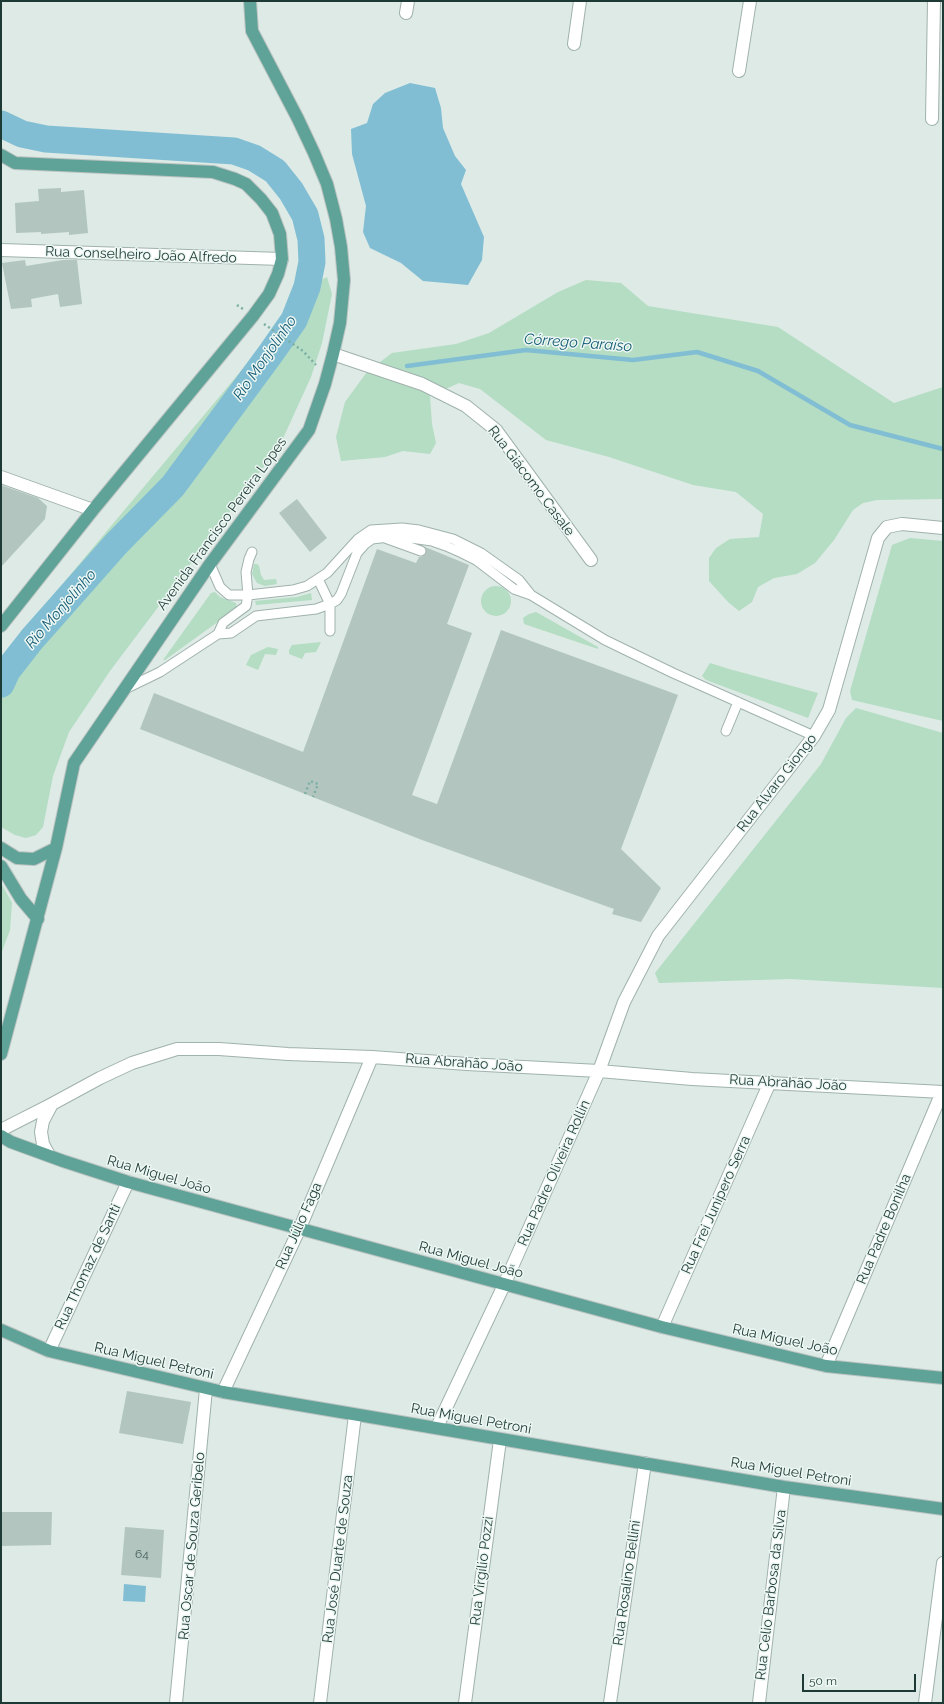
<!DOCTYPE html>
<meta charset="utf-8">
<style>
body{margin:0}
#map{position:relative;width:944px;height:1704px;overflow:hidden;background:#ddeae5;font-family:Raleway,sans-serif}
canvas{display:block}
.frame{position:absolute;inset:0;border:2px solid #1e3a35;pointer-events:none}
.scale{position:absolute;left:802px;top:1674px;width:114px;height:18px;box-sizing:border-box;border:2px solid #1e3a35;border-top:0;padding-left:5px;font-size:12px;line-height:14px;white-space:nowrap;color:#1e3a35;-webkit-text-stroke:3px #edf7f3;paint-order:stroke}
</style>
<div id="map">
<canvas width="944" height="1704"></canvas>
<div class="frame"></div>
<div class="scale">50 m</div>
</div>
<script>
const c = document.querySelector('canvas').getContext('2d');
c.lineJoin = 'round';
function fillPath(path, color) {
  c.fillStyle = color;
  c.fill(path, 'evenodd');
}
function poly(rows) {
  const path = new Path2D();
  for (const r of rows) {
    if (r.length === 3) {
      path.moveTo(r[0] + r[2], r[1]);
      path.arc(r[0], r[1], r[2], 0, 2 * Math.PI);
      continue;
    }
    path.moveTo(r[0], r[1]);
    for (let i = 2; i < r.length; i += 2) path.lineTo(r[i], r[i + 1]);
  }
  return path;
}
function stroke(path, color, width, dash) {
  c.strokeStyle = color;
  c.lineWidth = width;
  c.lineCap = dash ? 'butt' : 'round';
  c.setLineDash(dash || []);
  c.stroke(path);
}
function drawText(font, color, halo, rows, align = 'center') {
  c.font = font + ' Raleway,sans-serif';
  c.lineWidth = 3;
  c.setLineDash([]);
  c.textBaseline = 'middle';
  c.strokeStyle = halo;
  c.fillStyle = color;
  for (const [text, x, y, turn = 0] of rows) {
    c.save();
    c.translate(x, y);
    c.rotate((+turn || 0) * Math.PI / 180);
    c.textAlign = isNaN(turn) ? turn : align;
    if (halo) c.strokeText(text, 0, 0);
    c.fillText(text, 0, 0);
    c.restore();
  }
}
const green = poly([
 [327,277,332,294,322,343,311,377,280,445,110,671,69,732,53,776,43,827,36,835,26,838,15,835,1,827,1,658,3,655,282,322,297,292],
 [586,280,621,283,648,306,778,327,894,403,943,387,943,499,877,500,863,503,853,510,834,540,815,563,797,574,774,578,758,587,752,602,739,611,728,602,709,581,709,558,716,548,730,539,759,537,763,514,736,492,693,485,609,457,546,440,480,389,459,383,430,396,432,424,436,443,430,454,403,451,385,457,341,461,336,437,345,402,367,372,392,353,456,344,489,333,558,292],
 [910,538,943,541,943,721,852,700,850,691,892,545],
 [254,564,257,564,259,566,261,575,264,580,276,579,277,584,265,586,257,583,252,574],
 [496,601,15],
 [215,592,220,597,236,603,237,608,165,660,163,660,211,593],
 [311,593,312,600,256,605,255,601,297,597],
 [536,612,598,647,598,649,524,624,523,618,529,614],
 [321,642,316,652,305,653,302,659,289,654,289,650,292,645],
 [268,647,278,649,276,655,265,654,258,670,246,665,251,655],
 [710,663,729,669,818,693,808,718,706,680,702,676],
 [856,708,943,733,943,988,791,979,659,983,655,973,821,764,846,718],
 [1,883,12,903,10,930,1,954]
]);
const water = poly([
 [410,83,435,88,441,108,443,128,455,156,466,170,461,184,484,237,482,260,468,285,423,281,401,263,370,248,363,232,366,206,352,154,351,129,367,123,373,104,385,93],
 [124,1584,146,1586,145,1602,123,1601]
]);
const stream = poly([
 [407,366,526,350,633,360,697,352,758,371,850,425,943,449]
]);
const river = poly([
 [1,124,22,134,46,139,234,151,254,158,275,171,291,191,305,215,311,239,312,262,307,287,294,320,271,353,173,486,116,544,32,639,7,671,1,684]
]);
const building = poly([
 [61,188,61,192,84,190,88,233,69,235,69,232,41,234,41,232,16,233,15,203,39,201,38,189],
 [25,260,26,266,63,260,77,260,82,304,60,307,58,294,31,299,32,307,11,309,2,263],
 [1,485,38,498,47,506,45,519,1,567],
 [297,499,327,538,310,552,279,513],
 [425,547,469,565,447,624,472,633,412,795,437,804,501,630,678,695,621,849,661,888,641,922,612,914,614,909,422,840,140,729,154,693,303,752,377,549,416,563,419,557,422,557,426,553],
 [127,1391,191,1402,183,1444,119,1433],
 [1,1512,52,1512,51,1545,1,1546],
 [125,1527,164,1530,161,1578,121,1575]
]);
const path = poly([
 [237,305,243,309],
 [264,324,303,351,316,365],
 [305,794,310,781,318,784,313,797]
]);
const service = poly([
 [385,538,421,551],
 [210,564,220,587,229,595,248,595,293,590,307,586,327,573,358,539,371,530,402,528,419,530,453,539,481,553,519,580,531,595],
 [318,579,330,604,330,631],
 [218,634,223,623,246,606,248,595,246,572,249,559,252,552],
 [125,689,160,672,218,634,231,633,256,616,316,609,330,604,337,600,341,594,357,553,365,544,372,539,397,536,432,541,446,546,462,553,476,560,514,589,531,595,605,640,673,673,814,736],
 [726,731,738,702]
]);
const minor = poly([
 [406,13,408,1],
 [574,44,580,1],
 [739,71,750,1],
 [932,119,934,1],
 [1,250,282,259],
 [333,354,422,384,466,406,496,430,591,560],
 [1,477,93,510],
 [1,1130,52,1104,100,1078,132,1063,177,1049,219,1049,288,1054,372,1057,467,1064,599,1071,692,1079,943,1092],
 [49,1155,43,1144,41,1132,43,1121,52,1104],
 [662,1327,770,1082],
 [49,1351,128,1182],
 [826,1366,942,1092],
 [223,1392,299,1230,372,1057],
 [437,1427,504,1285,599,1071,624,1002,658,936,814,736,829,710,878,538,887,527,902,524,943,528],
 [176,1703,206,1389],
 [320,1703,355,1415],
 [465,1703,500,1440],
 [610,1703,645,1463],
 [759,1703,784,1487],
 [925,1703,943,1563]
]);
const primary = poly([
 [1,155,15,163,213,172,235,179,246,184,261,199,272,213,280,234,282,259,278,274,269,294,253,316,93,510,1,626],
 [1,848,17,858,34,859,56,848],
 [1,866,21,899,38,919],
 [1,1054,56,848,74,763,210,564,309,430,325,384,333,354,340,323,344,280,341,247,336,219,327,184,314,153,298,119,252,31,250,1],
 [1,1136,11,1142,63,1161,128,1182,662,1327,826,1366,943,1378],
 [1,1330,49,1351,223,1392,784,1487,943,1509]
]);
const numberNames = [
 ["64",142,1554]
];
const streetNames = [
 ["Rua Conselheiro João Alfredo",141,255,2],
 ["Rua Giácomo Casale",531,481,53],
 ["Avenida Francisco Pereira Lopes",222,524,-54],
 ["Rua Alvaro Giongo",777,783,-52],
 ["Rua Abrahão João",464,1063,4],
 ["Rua Abrahão João",788,1083,3],
 ["Rua Padre Oliveira Rollin",554,1173,-66],
 ["Rua Miguel João",159,1175,16],
 ["Rua Frei Junipero Serra",716,1205,-66],
 ["Rua Júlio Faga",299,1226,-66],
 ["Rua Padre Bonilha",884,1229,-67],
 ["Rua Miguel João",471,1260,15],
 ["Rua Thomaz de Santi",88,1267,-65],
 ["Rua Miguel João",785,1340,12],
 ["Rua Miguel Petroni",154,1361,13],
 ["Rua Miguel Petroni",471,1419,10],
 ["Rua Miguel Petroni",791,1472,9],
 ["Rua Oscar de Souza Geribelo",192,1546,-85],
 ["Rua José Duarte de Souza",338,1559,-83],
 ["Rua Virgílio Pozzi",482,1571,-83],
 ["Rua Rosalino Bellini",627,1583,-82],
 ["Rua Celio Barbosa da Silva",771,1595,-83]
];
const waterNames = [
 ["Córrego Paraíso",578,343,4],
 ["Rio Monjolinho",265,358,-55],
 ["Rio Monjolinho",61,609,-49]
];
fillPath(green, '#b4ddc3');
fillPath(water, '#81bed3');
stroke(stream, '#81bed3', 4.5);
stroke(river, '#81bed3', 27);
fillPath(building, '#b2c5bf');
stroke(service, '#a0b2ad', 11);
stroke(minor, '#a0b2ad', 14);
stroke(primary, '#bcc4c2', 14);
stroke(path, '#7cafa4', 2.5, [2, 3]);
stroke(service, '#fff', 9);
stroke(minor, '#fff', 12);
stroke(primary, '#5fa297', 12);
drawText('12px', '#435d58', null, numberNames);
drawText('14px', '#1e3a35', '#edf7f3', streetNames);
drawText('italic 15px', '#165d77', '#edf7f3', waterNames);
</script>
